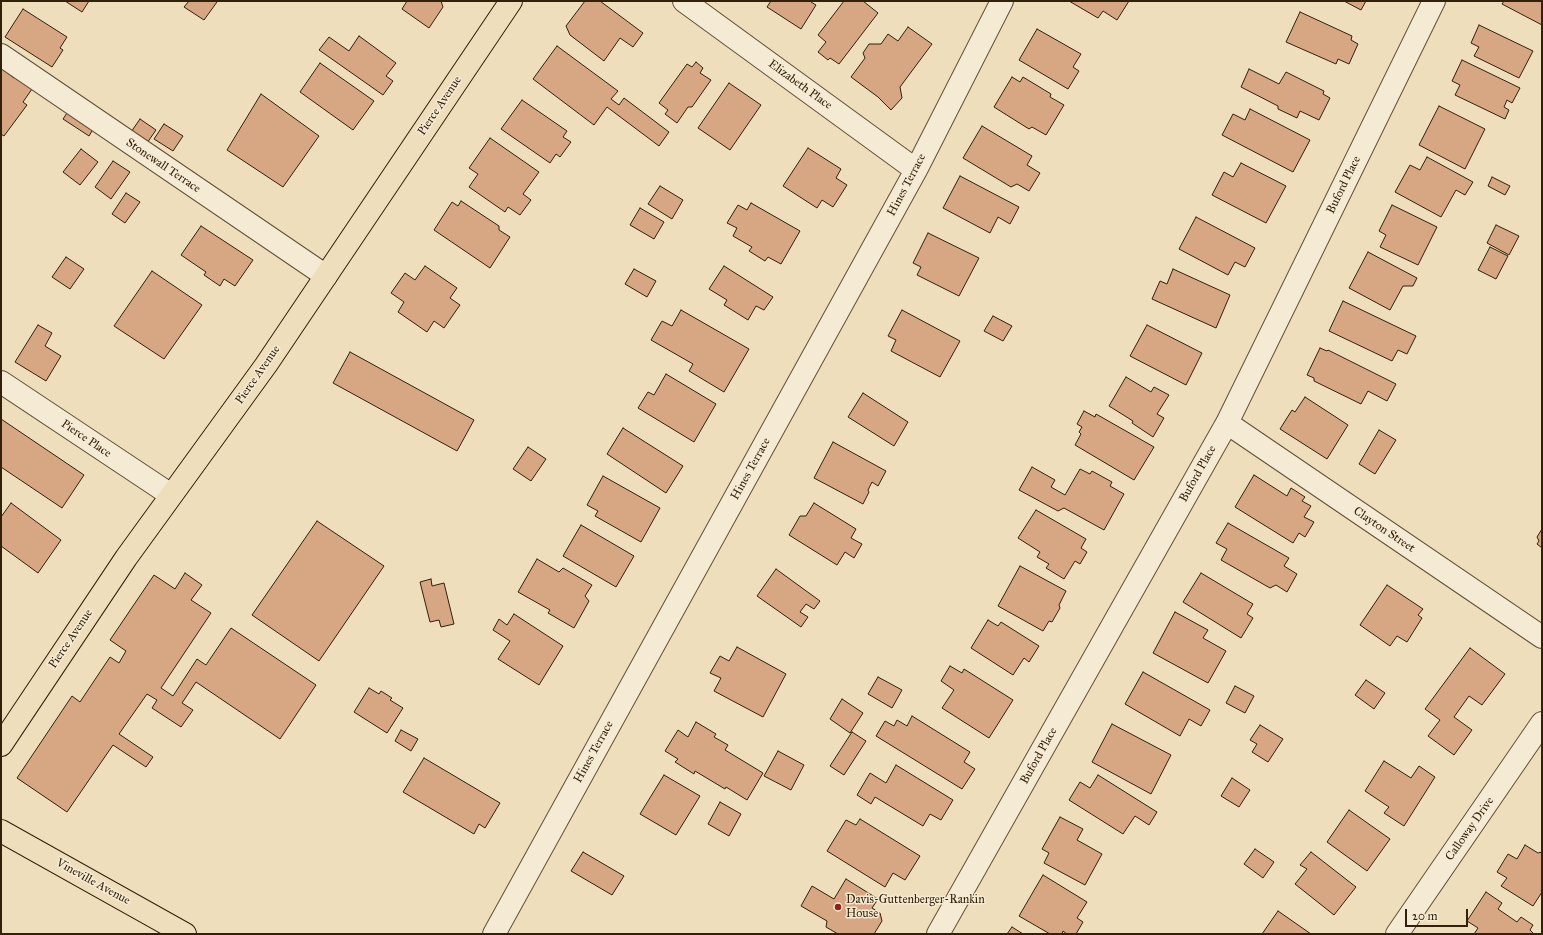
<!DOCTYPE html>
<style>
body{margin:0}
#map{position:relative;width:1543px;height:935px;overflow:hidden;background:#efdebc;font-family:"IM FELL Great Primer",serif}
canvas{display:block}
.frame{position:absolute;inset:0;border:2px solid #31200a;pointer-events:none}
.scale{position:absolute;left:1405px;top:909px;width:63px;height:18px;box-sizing:border-box;border:2px solid #31200a;border-top:0;padding-left:5px;font-size:12px;line-height:14px;white-space:nowrap;color:#31200a;-webkit-text-stroke:3px #f5ead3;paint-order:stroke}
</style>
<div id="map">
<canvas width="1543" height="935"></canvas>
<div class="frame"></div>
<div class="scale">20 m</div>
</div>
<script>
const c = document.querySelector('canvas').getContext('2d');
c.lineJoin = 'round';
function fillPath(path, color) {
  c.fillStyle = color;
  c.fill(path, 'evenodd');
}
function poly(rows) {
  const path = new Path2D();
  for (const r of rows) {
    path.moveTo(r[0], r[1]);
    for (let i = 2; i < r.length; i += 2) path.lineTo(r[i], r[i + 1]);
  }
  return path;
}
function stroke(path, color, width, dash) {
  c.strokeStyle = color;
  c.lineWidth = width;
  c.lineCap = dash ? 'butt' : 'round';
  c.setLineDash(dash || []);
  c.stroke(path);
}
function drawText(font, color, halo, rows, align = 'center') {
  c.font = font + ' "IM FELL Great Primer",serif';
  c.lineWidth = 3;
  c.setLineDash([]);
  c.textBaseline = 'middle';
  c.strokeStyle = halo;
  c.fillStyle = color;
  for (const [text, x, y, turn = 0] of rows) {
    c.save();
    c.translate(x, y);
    c.rotate((+turn || 0) * Math.PI / 180);
    c.textAlign = isNaN(turn) ? turn : align;
    if (halo) c.strokeText(text, 0, 0);
    c.fillText(text, 0, 0);
    c.restore();
  }
}
const building = poly([
 [65,1,89,1,82,12,65,1],
 [189,1,216,1,217,2,204,20,184,7,189,1],
 [407,1,441,1,443,7,429,28,402,9,407,1],
 [585,1,600,1,643,33,633,47,620,38,604,61,570,35,566,26,585,1],
 [771,1,812,1,811,2,816,5,801,29,767,7,771,1],
 [844,1,863,1,878,13,839,64,830,58,828,60,818,52,826,42,818,35,844,1],
 [1069,1,1129,1,1117,20,1103,11,1098,18,1069,1],
 [1344,1,1366,1,1361,10,1344,1],
 [1504,1,1542,1,1542,25,1502,4,1504,1],
 [23,9,67,37,60,48,63,50,52,67,5,37,23,9],
 [1300,12,1352,36,1351,40,1358,44,1349,64,1338,59,1336,64,1286,42,1300,12],
 [1479,25,1533,51,1519,78,1474,56,1479,47,1471,43,1479,25],
 [908,27,932,44,900,87,902,98,891,110,878,97,851,77,865,58,863,53,869,44,881,44,888,34,898,41,908,27],
 [1037,29,1081,54,1073,67,1079,71,1068,89,1019,60,1037,29],
 [359,36,396,63,386,76,393,81,383,95,319,50,329,37,349,51,359,36],
 [557,46,618,91,611,99,619,105,624,98,669,132,659,146,607,107,594,125,533,79,557,46],
 [1462,60,1520,88,1512,103,1507,100,1504,107,1509,110,1505,119,1455,95,1460,85,1452,81,1462,60],
 [696,62,703,68,700,73,711,80,692,107,688,107,677,123,665,114,668,110,659,103,687,64,692,67,696,62],
 [320,63,374,101,353,130,300,92,320,63],
 [1,68,14,78,19,71,32,89,23,102,27,105,4,136,1,134,1,68],
 [1249,69,1279,84,1286,72,1324,91,1323,94,1330,98,1319,120,1300,111,1297,118,1278,109,1278,106,1241,87,1249,69],
 [1012,77,1020,82,1023,77,1051,94,1050,97,1064,105,1046,135,1032,127,1029,129,994,107,1012,77],
 [729,83,761,105,730,150,698,128,729,83],
 [261,94,319,136,283,187,227,150,261,94],
 [522,100,567,131,563,137,571,142,560,157,556,154,550,163,501,129,522,100],
 [73,104,98,121,89,136,63,119,73,104],
 [1439,106,1485,129,1465,169,1419,145,1439,106],
 [1250,109,1310,140,1293,172,1222,135,1233,114,1245,120,1250,109],
 [140,119,156,130,147,143,131,132,140,119],
 [164,124,183,136,173,151,154,139,164,124],
 [982,126,1032,156,1027,165,1040,173,1029,191,1017,184,1011,187,963,158,982,126],
 [490,138,539,172,523,194,531,200,520,215,508,207,505,212,469,187,478,174,469,168,490,138],
 [808,148,841,169,836,178,847,185,833,207,822,200,817,208,783,186,808,148],
 [81,149,98,162,80,185,63,172,81,149],
 [1427,157,1473,182,1465,195,1456,190,1441,217,1395,192,1410,165,1420,170,1427,157],
 [113,161,130,172,111,199,95,187,113,161],
 [1241,163,1286,186,1266,223,1212,195,1224,172,1233,177,1241,163],
 [960,176,1019,207,1010,224,998,217,990,233,943,208,960,176],
 [1492,177,1510,186,1505,195,1488,186,1492,177],
 [660,186,683,200,672,219,648,204,660,186],
 [126,193,140,202,125,223,112,214,126,193],
 [461,201,499,226,499,230,510,237,490,268,434,230,452,202,458,206,461,201],
 [751,203,800,231,781,264,768,257,765,261,749,251,752,247,733,236,737,228,727,223,738,205,747,210,751,203],
 [1392,205,1437,227,1418,265,1380,247,1386,235,1379,231,1392,205],
 [640,208,664,222,654,239,630,225,640,208],
 [1196,217,1255,248,1245,267,1235,262,1228,275,1179,249,1196,217],
 [1496,225,1519,236,1509,255,1487,243,1496,225],
 [201,226,253,260,235,286,224,279,220,286,204,275,206,272,181,255,201,226],
 [928,233,979,258,959,296,917,275,921,267,913,263,928,233],
 [1490,247,1508,256,1496,279,1478,270,1490,247],
 [1368,252,1417,278,1413,286,1403,286,1390,310,1349,288,1368,252],
 [66,257,84,269,70,289,52,277,66,257],
 [425,266,457,288,450,298,460,305,444,328,434,321,427,332,398,312,404,302,391,293,405,273,415,280,425,266],
 [724,266,773,297,764,310,756,306,748,320,724,305,727,300,709,289,724,266],
 [634,269,656,281,647,297,625,284,634,269],
 [1173,269,1230,295,1216,328,1152,299,1160,281,1167,284,1173,269],
 [152,271,202,305,164,359,114,326,152,271],
 [1343,301,1416,336,1407,354,1398,350,1392,361,1329,331,1343,301],
 [681,310,749,349,724,392,689,371,693,364,651,340,662,321,672,326,681,310],
 [902,310,960,341,940,377,891,351,896,340,888,336,902,310],
 [993,316,1012,326,1003,341,984,331,993,316],
 [38,325,52,333,45,346,61,356,46,381,15,362,38,325],
 [1147,325,1202,353,1186,385,1130,356,1147,325],
 [1320,348,1327,351,1328,350,1396,384,1387,401,1368,391,1361,404,1314,381,1314,378,1307,375,1320,348],
 [350,352,474,420,457,451,333,383,350,352],
 [666,374,716,404,694,442,638,408,648,392,654,395,666,374],
 [1126,377,1151,392,1154,387,1169,395,1157,414,1164,418,1153,437,1132,423,1133,421,1109,406,1126,377],
 [863,393,908,422,894,446,848,417,863,393],
 [1305,397,1348,425,1327,459,1280,429,1292,410,1295,412,1305,397],
 [1084,411,1095,417,1096,414,1154,447,1134,480,1075,445,1081,434,1079,432,1082,427,1077,424,1084,411],
 [1,419,84,475,62,508,1,467,1,419],
 [623,428,683,466,666,493,607,454,623,428],
 [1379,430,1396,440,1375,474,1359,464,1379,430],
 [833,442,886,471,878,486,872,482,868,490,869,492,863,504,814,478,833,442],
 [528,447,546,459,531,481,513,469,528,447],
 [1032,467,1055,480,1051,487,1065,495,1080,469,1090,474,1092,471,1112,482,1110,486,1124,494,1104,530,1064,508,1058,511,1019,490,1032,467],
 [1254,475,1287,496,1291,488,1305,497,1302,501,1311,506,1304,517,1314,522,1305,537,1299,533,1293,543,1235,507,1254,475],
 [603,476,660,508,641,542,595,516,598,511,587,505,603,476],
 [11,503,61,540,38,573,1,546,1,517,11,503],
 [814,503,856,529,851,538,862,544,854,558,845,552,837,565,789,535,800,516,806,516,814,503],
 [1036,510,1086,539,1081,548,1087,552,1080,564,1075,561,1064,579,1046,568,1049,564,1037,557,1040,552,1018,538,1036,510],
 [317,521,384,566,319,661,252,615,317,521],
 [1228,523,1289,558,1284,566,1297,574,1287,592,1276,585,1270,588,1221,560,1227,549,1216,543,1228,523],
 [581,525,634,556,616,587,563,556,581,525],
 [1542,529,1542,548,1537,544,1539,541,1537,537,1542,529],
 [537,559,559,572,563,568,592,585,585,596,589,601,574,628,548,613,550,610,518,592,537,559],
 [1020,566,1066,591,1059,605,1060,608,1052,622,1049,621,1043,631,998,606,1020,566],
 [776,569,820,601,814,609,806,604,800,612,808,617,801,627,757,596,776,569],
 [185,573,202,585,191,600,211,613,161,688,173,696,197,659,206,665,231,628,316,685,280,739,196,682,182,703,193,710,181,727,152,708,157,700,147,694,119,734,153,757,146,767,113,745,67,812,17,778,72,696,80,702,110,657,119,663,126,651,110,640,154,575,175,589,185,573],
 [1201,573,1253,604,1247,614,1253,618,1241,638,1183,602,1201,573],
 [431,579,432,586,444,583,454,624,441,627,439,620,430,622,420,582,431,579],
 [1387,585,1423,609,1418,615,1422,618,1407,642,1397,636,1390,646,1360,625,1387,585],
 [1175,612,1208,630,1203,638,1226,651,1208,683,1153,653,1175,612],
 [514,614,563,646,539,685,498,659,510,641,493,630,499,619,507,625,514,614],
 [988,620,998,626,1001,622,1039,646,1029,662,1024,658,1013,675,971,648,988,620],
 [737,647,786,674,763,717,714,691,721,678,710,673,720,656,729,661,737,647],
 [1470,648,1505,674,1482,705,1469,696,1454,717,1472,730,1454,755,1428,736,1440,720,1425,709,1470,648],
 [950,666,962,673,964,669,1013,700,989,738,942,708,954,690,941,681,950,666],
 [1143,672,1210,710,1201,726,1189,719,1180,736,1125,704,1143,672],
 [878,677,902,690,892,708,868,694,878,677],
 [1366,680,1385,693,1374,709,1355,695,1366,680],
 [1235,686,1254,696,1245,713,1226,703,1235,686],
 [369,688,379,694,381,691,392,698,390,700,403,708,387,733,354,712,369,688],
 [842,699,863,713,850,733,830,719,842,699],
 [912,716,970,752,964,762,975,769,962,789,876,736,885,721,894,726,897,720,907,726,912,716],
 [696,722,716,734,714,737,728,745,725,750,763,773,747,800,726,787,725,789,695,771,694,774,675,762,678,759,665,751,678,730,688,737,696,722],
 [1112,724,1171,755,1151,794,1092,762,1112,724],
 [1260,725,1283,739,1268,762,1252,752,1257,744,1250,740,1260,725],
 [401,730,418,739,411,751,395,741,401,730],
 [852,732,866,741,844,775,830,766,852,732],
 [778,751,804,765,791,790,764,776,778,751],
 [424,758,500,803,485,828,479,824,474,834,403,792,424,758],
 [1384,761,1411,778,1419,766,1435,777,1404,826,1384,813,1389,807,1365,791,1384,761],
 [896,765,953,800,941,820,930,814,923,826,875,797,871,804,857,795,870,773,886,783,896,765],
 [664,775,700,796,676,835,640,814,664,775],
 [1098,775,1157,812,1149,825,1135,816,1123,834,1069,800,1080,782,1090,788,1098,775],
 [1232,778,1250,790,1239,807,1221,796,1232,778],
 [720,802,741,814,729,836,708,824,720,802],
 [1349,810,1390,839,1367,871,1327,842,1349,810],
 [1060,817,1083,829,1077,840,1102,854,1085,885,1044,863,1049,853,1042,849,1060,817],
 [860,819,920,856,905,880,893,873,885,887,827,851,846,820,856,825,860,819],
 [1525,845,1538,853,1542,852,1542,889,1541,891,1542,892,1533,906,1501,886,1507,878,1497,872,1508,854,1517,859,1525,845],
 [1255,849,1274,862,1263,878,1244,864,1255,849],
 [583,852,624,876,612,895,571,871,583,852],
 [1311,852,1356,887,1334,915,1295,884,1307,869,1300,865,1311,852],
 [1043,875,1087,902,1077,918,1083,922,1076,934,1067,934,1063,931,1062,934,1050,934,1019,916,1043,875],
 [846,879,878,899,872,908,880,913,882,921,874,934,838,934,826,927,827,921,801,906,812,886,834,899,846,879],
 [1486,892,1502,903,1498,909,1517,922,1521,917,1533,925,1530,930,1534,934,1474,934,1478,928,1467,921,1486,892],
 [1278,911,1311,934,1262,934,1278,911],
 [1012,927,1023,934,1007,934,1012,927]
]);
const minor = poly([
 [684,1,916,170],
 [1,55,326,276],
 [1,382,171,495],
 [1227,423,1542,637],
 [494,934,916,170,1002,1],
 [938,934,1227,423,1434,1],
 [1397,934,1542,723]
]);
const major = poly([
 [1,745,126,558,266,365,511,1],
 [1,831,185,934]
]);
const markers = [
 [838,907,4,"#8f2418"]
];
const streetNames = [
 ["Elizabeth Place",800,85,36],
 ["Pierce Avenue",440,106,-56],
 ["Stonewall Terrace",163,166,34],
 ["Hines Terrace",907,185,-62],
 ["Buford Place",1344,185,-64],
 ["Pierce Avenue",258,375,-55],
 ["Pierce Place",86,439,34],
 ["Hines Terrace",751,469,-61],
 ["Buford Place",1198,474,-61],
 ["Clayton Street",1384,530,34],
 ["Pierce Avenue",71,639,-56],
 ["Hines Terrace",594,752,-61],
 ["Buford Place",1039,756,-61],
 ["Calloway Drive",1470,829,-55],
 ["Vineville Avenue",93,882,29]
];
const poiNames = [
 ["Davis-Guttenberger-Rankin",846,900],
 ["House",846,914]
];
fillPath(building, '#d7a682');
stroke(building, '#31200a', 1);
stroke(minor, '#605036', 24);
stroke(major, '#31200a', 24);
stroke(minor, '#f5ead3', 22);
stroke(major, '#efdebc', 22);
for (const [x, y, r, color] of markers) {
  const dot = new Path2D();
  dot.arc(x, y, r, 0, 2 * Math.PI);
  c.fillStyle = color;
  c.fill(dot);
  stroke(dot, '#f5ead3', 1.5);
}
drawText('12px', '#31200a', '#f5ead3', streetNames);
drawText('12px', '#31200a', '#f5ead3', poiNames, 'left');
</script>
